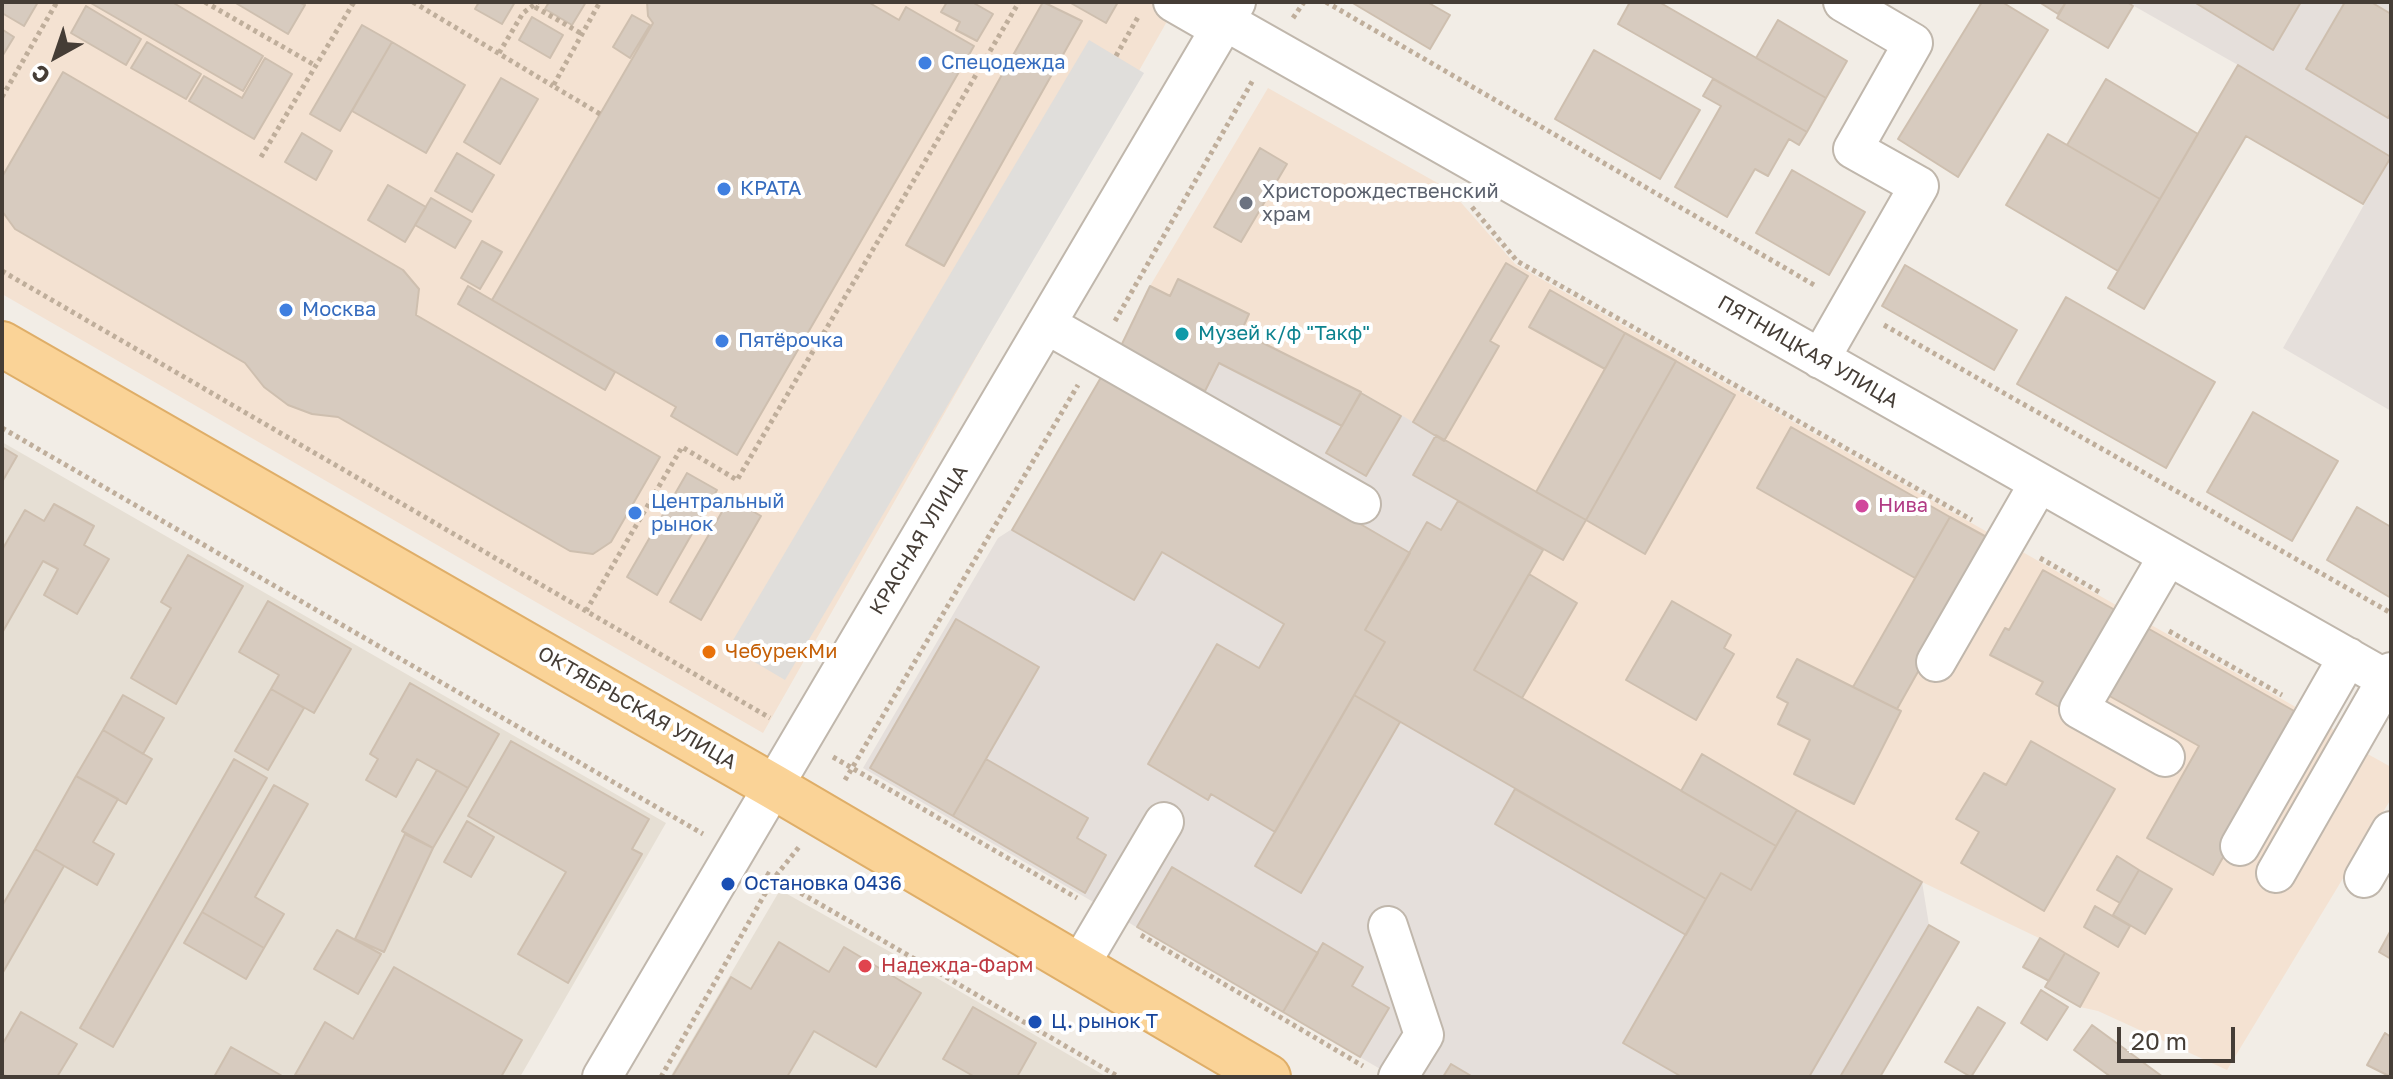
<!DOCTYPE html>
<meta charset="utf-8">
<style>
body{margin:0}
#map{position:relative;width:2393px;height:1079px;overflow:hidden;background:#f2ede6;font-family:"Golos Text",sans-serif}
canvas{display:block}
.frame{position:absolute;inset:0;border:4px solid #453d36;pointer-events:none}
.north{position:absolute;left:16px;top:16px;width:80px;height:80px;-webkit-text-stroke:6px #fff;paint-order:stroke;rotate:220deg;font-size:22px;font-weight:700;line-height:32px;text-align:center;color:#453d36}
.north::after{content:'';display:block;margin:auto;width:28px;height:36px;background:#453d36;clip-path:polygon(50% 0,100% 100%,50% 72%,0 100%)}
.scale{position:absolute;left:2117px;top:1027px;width:118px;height:36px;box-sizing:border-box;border:4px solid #453d36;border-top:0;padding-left:10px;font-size:24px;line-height:28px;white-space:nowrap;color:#453d36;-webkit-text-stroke:6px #fff;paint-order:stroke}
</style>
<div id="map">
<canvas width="2393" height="1079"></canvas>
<div class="frame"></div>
<div class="north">С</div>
<div class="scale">20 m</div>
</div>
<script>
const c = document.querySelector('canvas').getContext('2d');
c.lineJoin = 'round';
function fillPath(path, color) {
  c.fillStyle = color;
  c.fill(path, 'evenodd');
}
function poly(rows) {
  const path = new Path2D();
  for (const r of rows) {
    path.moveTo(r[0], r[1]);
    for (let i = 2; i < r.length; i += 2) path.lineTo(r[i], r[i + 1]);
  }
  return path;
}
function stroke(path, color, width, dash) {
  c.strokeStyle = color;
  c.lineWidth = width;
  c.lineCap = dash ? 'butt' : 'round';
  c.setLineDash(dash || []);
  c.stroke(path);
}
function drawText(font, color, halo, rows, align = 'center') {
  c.font = font + ' "Golos Text",sans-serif';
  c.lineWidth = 8;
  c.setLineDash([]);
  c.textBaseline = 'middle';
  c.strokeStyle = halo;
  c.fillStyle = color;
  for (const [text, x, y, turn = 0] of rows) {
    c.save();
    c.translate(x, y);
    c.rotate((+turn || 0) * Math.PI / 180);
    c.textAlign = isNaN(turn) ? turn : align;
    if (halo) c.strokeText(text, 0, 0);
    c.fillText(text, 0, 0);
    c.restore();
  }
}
const residential = poly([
 [2,442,666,823,520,1077,2,1077],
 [780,890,942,981,1107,1077,670,1077]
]);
const commercial = poly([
 [2,2,1178,2,763,733,2,294],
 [1268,88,1450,190,1515,264,2331,727,2339,738,2391,767,2391,799,2227,1070,2098,1011,2080,1007,2099,973,2039,938,1922,882,1702,755,1681,791,1522,698,1529,574,1543,550,1413,475,1435,435,1361,392,1241,332,1248,314,1178,279,1170,296,1150,286]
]);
const industrial = poly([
 [2127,2,2391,2,2391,156,2238,65],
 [2391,157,2391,411,2283,348],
 [1178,279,1249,314,1241,332,1361,392,1436,435,1413,475,1543,550,1529,574,1577,603,1522,698,1681,790,1702,754,1922,882,1929,925,1840,1077,1394,1077,863,768,998,538,1012,529,1120,348,1150,286,1170,296]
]);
const parking = poly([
 [1089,40,1144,73,785,680,729,647]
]);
const building = poly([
 [3,2,38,2,24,26,2,13,3,2],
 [89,2,172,2,263,56,243,91,89,2],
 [234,2,299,2,305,5,288,34,234,2],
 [479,2,515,2,502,24,475,9,479,2],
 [549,2,586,2,572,25,545,9,549,2],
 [647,2,868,2,899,20,906,7,974,46,737,455,671,416,676,407,492,300,653,23,648,16,647,2],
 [947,2,972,2,993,14,977,41,956,30,960,22,941,12,947,2],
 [1043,2,1082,21,944,266,906,245,1043,2],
 [1069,2,1118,2,1106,23,1069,2],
 [1351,2,1427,2,1450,15,1430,49,1351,2],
 [1630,2,1659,2,1826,98,1807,132,1618,24,1630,2],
 [1982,2,2002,2,2048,30,1958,177,1898,139,1982,2],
 [2039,2,2066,2,2058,14,2039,2],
 [2066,2,2127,2,2133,6,2108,48,2057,18,2066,2],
 [2194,2,2301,2,2273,50,2194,2],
 [2345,2,2371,2,2391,14,2391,112,2388,118,2306,69,2345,2],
 [86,6,141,39,126,65,71,33,86,6],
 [632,15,650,25,630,58,613,47,632,15],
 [532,17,563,35,550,58,519,40,532,17],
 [1778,20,1847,61,1826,98,1756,58,1778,20],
 [362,25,392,42,340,131,310,114,362,25],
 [3,30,14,37,3,55,2,54,3,30],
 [147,42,201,74,186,99,131,68,147,42],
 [392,42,465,85,426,153,352,111,392,42],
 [1594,50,1700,110,1660,179,1555,119,1594,50],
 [265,58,292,74,254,139,189,101,204,76,242,98,265,58],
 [2238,65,2391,157,2363,204,2246,136,2144,309,2108,288,2238,65],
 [63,72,403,270,419,289,416,315,660,457,611,542,593,554,570,551,338,417,312,414,288,405,264,387,245,363,15,229,2,211,2,177,63,72],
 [501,78,538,99,500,164,464,142,501,78],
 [1713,79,1807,132,1799,145,1789,139,1768,176,1755,169,1727,217,1675,187,1721,106,1703,96,1713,79],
 [2106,79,2198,134,2160,199,2067,145,2106,79],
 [302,133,332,151,316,180,285,162,302,133],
 [2048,134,2160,199,2118,271,2006,205,2048,134],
 [1260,148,1287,164,1241,242,1214,227,1260,148],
 [457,153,494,175,472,212,435,191,457,153],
 [1792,170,1865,212,1829,275,1756,233,1792,170],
 [388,185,426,207,405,242,368,220,388,185],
 [431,198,471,221,455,248,415,225,431,198],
 [482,241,502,252,480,289,461,278,482,241],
 [1506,263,1528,276,1490,341,1499,346,1444,441,1413,422,1506,263],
 [1905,265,2017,330,1994,370,1882,306,1905,265],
 [1178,279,1249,314,1241,332,1361,392,1342,426,1219,363,1205,391,1120,348,1150,286,1170,296,1178,279],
 [468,286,615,372,605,390,458,304,468,286],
 [1550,290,1625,333,1605,369,1529,327,1550,290],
 [2066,297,2215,382,2166,468,2017,384,2066,297],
 [1625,333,1676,361,1586,520,1536,492,1625,333],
 [1676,361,1735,395,1645,554,1586,520,1676,361],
 [1103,374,1410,553,1365,630,1385,642,1275,832,1211,794,1208,800,1148,764,1217,644,1259,668,1284,624,1162,552,1134,600,1012,530,1103,374],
 [1361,393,1401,416,1366,476,1326,453,1361,393],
 [2253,412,2338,461,2292,541,2207,492,2253,412],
 [1791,427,1950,517,1915,578,1757,488,1791,427],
 [1436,435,1586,520,1563,560,1413,475,1436,435],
 [2,447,17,456,2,482,2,447],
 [687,473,717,490,657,595,627,577,687,473],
 [730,498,761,516,701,620,670,602,730,498],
 [1458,501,1543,550,1474,670,1776,846,1751,890,1721,873,1706,899,1354,695,1385,642,1365,630,1427,522,1441,530,1458,501],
 [54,504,94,526,84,545,109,559,77,614,44,595,58,569,43,561,2,633,2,550,25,510,44,521,54,504],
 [2357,507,2391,527,2391,598,2327,560,2357,507],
 [1950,517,1992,540,1897,709,1853,687,1950,517],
 [188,555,243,586,176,704,131,678,171,608,161,602,188,555],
 [2043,570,2115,610,2063,709,2036,694,2043,682,1990,655,2005,628,2009,630,2043,570],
 [1529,574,1577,603,1522,698,1474,670,1529,574],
 [268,601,351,649,314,713,271,689,279,675,239,652,268,601],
 [1672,601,1731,635,1724,648,1734,654,1696,720,1626,680,1672,601],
 [956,619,1039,667,953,816,870,768,956,619],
 [2142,625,2303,716,2213,875,2147,838,2199,746,2104,693,2142,625],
 [1797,659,1901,711,1854,804,1794,774,1810,740,1778,724,1788,703,1777,697,1797,659],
 [410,683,499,734,468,788,417,759,396,797,366,780,378,759,370,754,410,683],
 [271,689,304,708,268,770,235,751,271,689],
 [123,695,164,718,143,754,103,730,123,695],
 [1354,695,1400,722,1301,893,1255,866,1354,695],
 [103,730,152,759,126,804,76,776,103,730],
 [511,741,649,819,632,849,642,854,568,983,518,954,566,872,468,816,511,741],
 [2031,741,2115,789,2044,911,1961,863,1979,832,1956,819,1984,773,2006,785,2031,741],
 [1702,754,1797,810,1776,846,1681,791,1702,754],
 [234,759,267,778,113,1047,80,1028,234,759],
 [986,759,1088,818,1077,838,1106,855,1085,893,953,816,986,759],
 [437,770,468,788,433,848,402,831,437,770],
 [76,776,118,799,93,842,114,854,97,885,35,849,76,776],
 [274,785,308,804,255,897,284,914,264,948,202,912,274,785],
 [1515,789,1706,899,1686,935,1495,824,1515,789],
 [1797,810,1922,882,1809,1077,1682,1077,1623,1043,1721,873,1751,890,1797,810],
 [467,821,494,837,471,877,444,862,467,821],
 [405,834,433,848,384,952,355,939,405,834],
 [35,849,64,866,2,974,2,906,35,849],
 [2117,856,2139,870,2120,903,2097,890,2117,856],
 [1172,867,1318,953,1283,1012,1137,927,1172,867],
 [2139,870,2172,889,2145,934,2113,915,2139,870],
 [2095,906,2130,926,2118,947,2084,927,2095,906],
 [202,912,264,948,246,979,184,943,202,912],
 [1929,925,1959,942,1880,1077,1840,1077,1929,925],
 [337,930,381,954,358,994,314,969,337,930],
 [2391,930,2391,959,2379,952,2391,930],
 [2040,938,2065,953,2049,981,2023,967,2040,938],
 [779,942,829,972,844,947,921,993,876,1067,814,1031,787,1077,672,1077,731,977,751,989,779,942],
 [1323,943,1363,967,1352,986,1389,1008,1360,1057,1283,1012,1323,943],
 [2065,953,2099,973,2080,1007,2045,987,2065,953],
 [394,967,522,1040,501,1077,295,1075,325,1022,353,1039,394,967],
 [2041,990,2068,1007,2047,1040,2021,1023,2041,990],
 [973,1007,1036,1043,1017,1077,975,1077,943,1059,973,1007],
 [1978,1007,2005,1023,1971,1077,1945,1062,1978,1007],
 [21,1012,77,1044,57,1077,8,1077,2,1074,2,1045,21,1012],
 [2092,1025,2163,1077,2111,1077,2074,1050,2092,1025],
 [2385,1033,2391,1037,2391,1077,2367,1065,2385,1033],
 [231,1047,284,1077,214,1077,231,1047],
 [1451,1064,1473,1077,1443,1077,1451,1064]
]);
const path = poly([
 [205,2,316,66],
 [413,2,553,86],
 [1326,2,1816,286],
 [535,7,582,34],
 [1293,18,1304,2],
 [499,53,523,13,538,2],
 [1116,56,1138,17],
 [2,97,57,2],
 [600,114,553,86,600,2],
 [261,157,354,2],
 [1472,207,1517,261,1972,520],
 [2,271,770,718],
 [1115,321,1253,80],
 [1884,325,2391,613],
 [2,428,703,834],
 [2040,558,2101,593],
 [586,611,682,447,737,480,1019,2],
 [2169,631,2282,695],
 [833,757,1077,898],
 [845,780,1078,385],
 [766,873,1119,1077],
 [1141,935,1363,1066],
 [661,1077,774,878,799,847]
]);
const minor = poly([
 [1173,2,1220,29],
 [1225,21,2391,682],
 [1046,324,1361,504],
 [1820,359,1919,186,1853,149,1913,43,1843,2],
 [1936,662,2039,483],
 [2165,757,2079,709,2168,556],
 [2240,846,2348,657],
 [2276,873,2391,672],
 [2364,878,2391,831],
 [1388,926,1424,1035,1398,1077],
 [1079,966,1164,822],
 [602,1077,1236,2]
]);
const major = poly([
 [2,344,774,787,1268,1077]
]);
const markers = [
 [925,63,8,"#3f7fe0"],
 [724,189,8,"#3f7fe0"],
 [1246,203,8,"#6b7280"],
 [286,310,8,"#3f7fe0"],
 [1182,334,8,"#0f9aa8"],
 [722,341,8,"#3f7fe0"],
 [1862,506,8,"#d1479c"],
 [635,513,8,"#3f7fe0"],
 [709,652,8,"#e8710a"],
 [728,884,8,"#1a4fb4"],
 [865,966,8,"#e0444e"],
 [1035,1022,8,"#1a4fb4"]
];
const shopNames = [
 ["Спецодежда",941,63],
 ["КРАТА",740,189],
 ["Москва",302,310],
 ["Пятёрочка",738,341],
 ["Центральный",651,502],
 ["рынок",651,525]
];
const worshipNames = [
 ["Христорождественский",1262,192],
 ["храм",1262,215]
];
const cultureNames = [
 ["Музей к/ф \"Такф\"",1198,334]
];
const streetNames = [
 ["ПЯТНИЦКАЯ УЛИЦА",1808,352,30],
 ["КРАСНАЯ УЛИЦА",919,540,-59],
 ["ОКТЯБРЬСКАЯ УЛИЦА",637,708,30]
];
const hotelNames = [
 ["Нива",1878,506]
];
const foodNames = [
 ["ЧебурекМи",725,652]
];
const transitNames = [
 ["Остановка 0436",744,884],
 ["Ц. рынок Т",1051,1022]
];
const healthNames = [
 ["Надежда-Фарм",881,966]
];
fillPath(residential, '#e6dfd4');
fillPath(commercial, '#f4e2d2');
fillPath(industrial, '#e5dfdb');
fillPath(parking, '#e0dedb');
fillPath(building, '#d7cbbf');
stroke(building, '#cebfaf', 2);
stroke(minor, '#c0b7ac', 42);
stroke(major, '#dfae68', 48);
stroke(path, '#bfae9b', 5, [4, 4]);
stroke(minor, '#fff', 38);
stroke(major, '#fad397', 44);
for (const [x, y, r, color] of markers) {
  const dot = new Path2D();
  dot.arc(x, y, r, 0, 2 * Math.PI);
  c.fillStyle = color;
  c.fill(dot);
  stroke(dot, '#fff', 3);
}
drawText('20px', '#366cbe', '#fff', shopNames, 'left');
drawText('20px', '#5b616d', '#fff', worshipNames, 'left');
drawText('20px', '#0d838f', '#fff', cultureNames, 'left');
drawText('20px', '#453d36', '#fff', streetNames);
drawText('20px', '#b23c85', '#fff', hotelNames, 'left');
drawText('20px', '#c56008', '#fff', foodNames, 'left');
drawText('20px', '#164399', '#fff', transitNames, 'left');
drawText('20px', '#be3a42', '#fff', healthNames, 'left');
</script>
